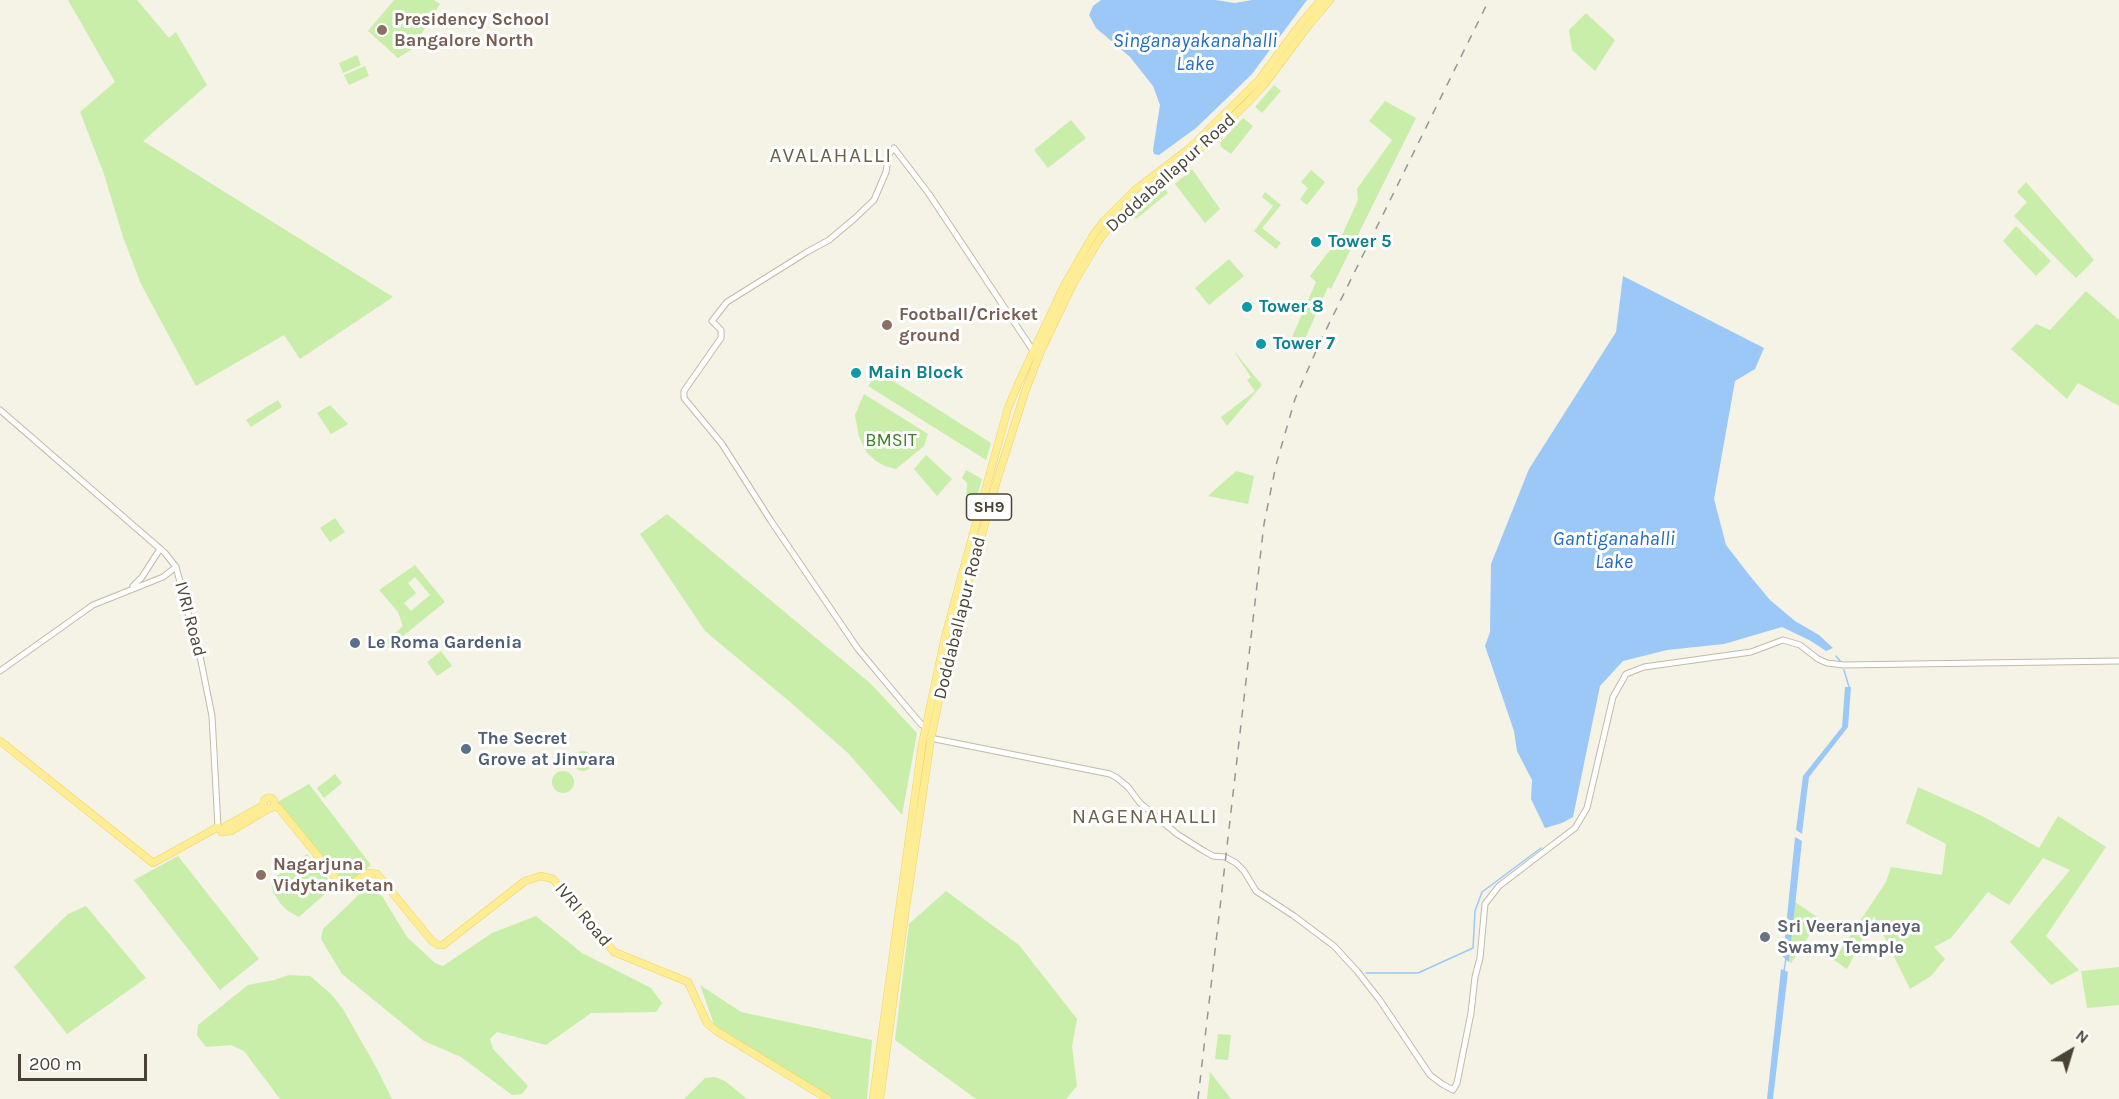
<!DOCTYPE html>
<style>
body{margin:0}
#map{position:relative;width:2119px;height:1099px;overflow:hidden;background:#f5f2e6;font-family:Karla,sans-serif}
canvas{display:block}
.north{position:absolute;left:2041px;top:1021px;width:60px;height:60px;-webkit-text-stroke:4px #fff;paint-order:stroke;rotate:38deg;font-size:16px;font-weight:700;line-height:24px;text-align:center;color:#484334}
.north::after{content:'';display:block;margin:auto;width:21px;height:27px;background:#484334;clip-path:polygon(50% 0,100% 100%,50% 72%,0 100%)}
.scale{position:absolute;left:18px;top:1054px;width:129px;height:27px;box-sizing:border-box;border:3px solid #484334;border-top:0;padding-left:8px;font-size:18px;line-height:21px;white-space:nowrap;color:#484334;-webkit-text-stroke:4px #fff;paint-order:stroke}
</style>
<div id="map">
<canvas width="2119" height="1099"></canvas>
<div class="north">N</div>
<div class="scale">200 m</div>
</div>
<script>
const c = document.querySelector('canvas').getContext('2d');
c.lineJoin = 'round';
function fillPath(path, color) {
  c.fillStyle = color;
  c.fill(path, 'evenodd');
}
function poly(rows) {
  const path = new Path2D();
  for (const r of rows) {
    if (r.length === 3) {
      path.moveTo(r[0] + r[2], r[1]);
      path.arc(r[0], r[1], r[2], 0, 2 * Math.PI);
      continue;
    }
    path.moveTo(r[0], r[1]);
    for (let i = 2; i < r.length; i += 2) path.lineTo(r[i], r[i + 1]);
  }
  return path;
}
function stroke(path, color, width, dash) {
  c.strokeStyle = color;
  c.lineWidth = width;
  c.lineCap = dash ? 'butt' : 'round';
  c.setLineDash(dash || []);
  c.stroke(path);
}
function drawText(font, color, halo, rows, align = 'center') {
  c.font = font + ' Karla,sans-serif';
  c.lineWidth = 6;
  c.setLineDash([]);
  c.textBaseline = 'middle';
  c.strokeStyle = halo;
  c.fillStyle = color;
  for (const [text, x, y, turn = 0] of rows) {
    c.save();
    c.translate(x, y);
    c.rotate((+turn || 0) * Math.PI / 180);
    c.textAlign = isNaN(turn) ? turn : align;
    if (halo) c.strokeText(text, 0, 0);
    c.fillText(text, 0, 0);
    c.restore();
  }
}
const green = poly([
 [68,0,137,0,169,38,176,32,207,85,143,141,393,297,300,359,284,335,196,386,141,284,123,237,104,174,80,112,115,82],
 [394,0,434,0,440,4,412,49,398,58,368,31],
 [1586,13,1615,40,1595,71,1572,50,1569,30],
 [357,55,361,65,343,73,339,63],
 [365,66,369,76,349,85,344,75],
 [1274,85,1281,91,1262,113,1255,107],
 [1385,101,1416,118,1331,289,1328,287,1300,350,1289,344,1316,282,1310,276,1343,233,1358,200,1357,189,1392,140,1369,121],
 [1243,118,1253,126,1231,154,1221,147,1220,143],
 [1071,120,1086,138,1048,168,1034,150],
 [1192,169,1220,209,1205,223,1175,184],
 [1311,170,1325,182,1307,205,1300,199,1308,188,1301,182],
 [2026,182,2094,260,2076,278,2014,216,2027,202,2017,192],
 [1164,188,1168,193,1136,219,1132,214],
 [1265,192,1281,205,1262,228,1281,243,1276,249,1254,231,1273,206,1262,197],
 [2016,226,2051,261,2036,276,2003,241],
 [1229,259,1244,276,1209,305,1195,288],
 [2086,291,2119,320,2119,406,2078,383,2067,399,2011,349,2036,324,2050,330],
 [1233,350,1262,385,1227,426,1221,417,1255,391,1247,380,1251,377],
 [879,372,991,443,986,460,868,386],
 [864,394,928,434,924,446,896,469,885,466,876,461,867,453,859,437,855,415],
 [278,400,282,407,251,427,246,420],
 [330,405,348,424,331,434,317,413],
 [926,455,952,479,937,496,914,469],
 [966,470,982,479,973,511,970,510,966,501,967,483,962,478],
 [1236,471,1254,476,1248,504,1208,496],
 [667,514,870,683,917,733,902,815,848,753,790,702,705,631,640,534],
 [335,518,345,532,330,542,320,528],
 [415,565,445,602,388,648,385,642,403,626,398,612,379,590],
 [415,577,430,595,411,611,404,603,416,593,408,583],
 [441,651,452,666,437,676,427,662],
 [583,761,10],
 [563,782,11],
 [335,774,342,783,324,798,317,788],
 [309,784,371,865,351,882,341,878,276,803],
 [1918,787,1982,816,2039,848,2058,816,2106,847,2046,936,2079,970,2051,985,2010,942,2070,870,2043,858,2009,905,1988,892,1951,938,1934,947,1945,959,1931,976,1910,989,1874,916,1847,969,1834,960,1886,882,1891,867,1942,875,1946,844,1906,823],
 [307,854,334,886,299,917,288,911,280,903,273,892,271,880],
 [178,856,259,959,220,990,134,880],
 [366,888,382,896,407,937,435,963,443,966,492,933,536,916,582,953,651,988,662,1003,656,1012,591,1013,546,1045,497,1032,490,1039,493,1049,528,1086,522,1094,512,1095,461,1057,424,1041,342,974,321,939,323,929],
 [946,891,1019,945,1077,1019,1072,1046,1077,1086,1066,1099,976,1099,895,1040,909,924],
 [1795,902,1820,919,1791,963,1789,962],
 [86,906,146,978,67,1034,14,967,68,914],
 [2119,967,2119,1005,2087,1008,2081,971],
 [289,975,310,976,331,994,343,1009,376,1067,392,1099,280,1099,244,1051,231,1045,206,1047,197,1035,198,1025,248,985,274,980],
 [700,985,741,1012,872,1040,867,1099,831,1099,715,1027],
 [1218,1034,1231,1035,1228,1060,1215,1059],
 [1210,1072,1231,1099,1207,1099],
 [715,1077,725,1081,747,1099,684,1099,705,1078]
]);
const water = poly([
 [1101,0,1215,0,1235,3,1252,0,1307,0,1252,74,1196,128,1159,155,1154,154,1153,150,1160,105,1153,86,1130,57,1096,28,1089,15,1093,6],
 [1623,276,1764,348,1755,369,1735,381,1714,499,1726,545,1750,576,1770,600,1795,621,1819,635,1833,648,1826,651,1811,641,1782,627,1724,644,1667,650,1623,661,1600,686,1573,817,1562,823,1545,828,1531,799,1532,780,1517,751,1514,731,1485,646,1490,632,1491,564,1529,469,1616,332],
 [1845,687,1851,687,1848,727,1809,777,1802,834,1796,830,1803,776,1842,727],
 [1795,837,1802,841,1789,962,1783,957],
 [1781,969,1788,972,1773,1099,1767,1099]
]);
const stream = poly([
 [1836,656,1841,662],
 [1844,670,1849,687],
 [1784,971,1786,958],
 [1366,973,1418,973,1473,948,1475,911,1482,892,1541,848]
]);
const minor = poly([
 [0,410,165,553,176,567,201,661,212,716,218,827],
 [133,586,142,577,160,549],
 [0,671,93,605,163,577,176,567],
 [927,726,922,725,909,710,858,649,771,521,722,444,684,398,684,391,721,338,721,330,712,321,727,302,807,252,829,240,854,219,874,200,886,172,889,154,894,148,929,194,1032,349,1037,352],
 [930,738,1110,774,1117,778,1128,787,1140,803,1177,834,1204,851,1213,856,1225,857,1236,863,1244,871,1256,891,1294,916,1334,946,1357,971,1379,999,1430,1075,1442,1084,1453,1090,1457,1083,1471,1013,1475,977,1480,958,1485,904,1499,886,1575,828,1587,808,1613,697,1626,674,1644,667,1751,652,1783,640,1800,645,1818,659,1827,663,1844,665,2119,661]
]);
const major = poly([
 [0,741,153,863,218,827,222,832],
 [269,803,5.5],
 [273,807,278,807,340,883,350,885,367,873,377,874,432,941,438,945,443,945,525,881,541,876,553,879,614,952,688,982,707,1023,715,1030,828,1099],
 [222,832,231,831,268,809],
 [222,832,226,826,264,805],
 [873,1099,922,745,945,637,964,567,1008,408,1019,382,1064,286,1092,237,1104,221,1135,190,1190,148,1259,80,1302,22,1321,0],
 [880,1099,903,928,931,738,949,653,997,480,1025,392,1040,353,1073,284,1099,240,1112,223,1129,207,1193,156,1248,102,1264,85,1308,26,1330,0]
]);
const rail = poly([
 [1198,1099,1264,524,1276,465,1295,399,1320,342,1489,0]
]);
const markers = [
 [382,30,6,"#8d6e63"],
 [1316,242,6,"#0f9aa8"],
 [1247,307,6,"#0f9aa8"],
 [887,325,6,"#8d6e63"],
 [1261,344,6,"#0f9aa8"],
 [856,373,6,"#0f9aa8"],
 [355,643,6,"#5c6f8a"],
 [466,749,6,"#5c6f8a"],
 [261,875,6,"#8d6e63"],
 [1765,937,6,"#6b7280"]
];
const shields = [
 [989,507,45]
];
const shieldNames = [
 ["SH9",989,507]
];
const educationNames = [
 ["Presidency School",394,20],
 ["Bangalore North",394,41],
 ["Football/Cricket",899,315],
 ["ground",899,336],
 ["Nagarjuna",273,865],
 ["Vidytaniketan",273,886]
];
const streetNames = [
 ["Doddaballapur Road",1171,173,-42],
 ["Doddaballapur Road",960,618,-76],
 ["IVRI Road",190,619,75],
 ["IVRI Road",583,915,50]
];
const cultureNames = [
 ["Tower 5",1328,242],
 ["Tower 8",1259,307],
 ["Tower 7",1273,344],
 ["Main Block",868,373]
];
const parkNames = [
 ["BMSIT",891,441]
];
const serviceNames = [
 ["Le Roma Gardenia",367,643],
 ["The Secret",478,739],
 ["Grove at Jinvara",478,760]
];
const worshipNames = [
 ["Sri Veeranjaneya",1777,927],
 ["Swamy Temple",1777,948]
];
const waterNames = [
 ["Singanayakanahalli",1195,41],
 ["Lake",1195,64],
 ["Gantiganahalli",1614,539],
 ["Lake",1614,562]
];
const quarterNames = [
 ["AVALAHALLI",831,156],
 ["NAGENAHALLI",1145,817]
];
fillPath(green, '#c8eeaa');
fillPath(water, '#9cc8f8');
stroke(stream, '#9cc8f8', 1.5);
stroke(minor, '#c1bba7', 7);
stroke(major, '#f1d458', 8);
stroke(minor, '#fff', 5);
stroke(major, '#ffed95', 7);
stroke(rail, '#969696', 1.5, [8, 8]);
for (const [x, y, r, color] of markers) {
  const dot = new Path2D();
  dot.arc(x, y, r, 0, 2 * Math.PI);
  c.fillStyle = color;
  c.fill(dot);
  stroke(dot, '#fff', 2);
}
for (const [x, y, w] of shields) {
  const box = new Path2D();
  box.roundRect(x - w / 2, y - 13, w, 26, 4.5);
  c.fillStyle = '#fff';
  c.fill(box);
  stroke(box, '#484334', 1.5);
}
drawText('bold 16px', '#484334', null, shieldNames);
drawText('bold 18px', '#785e54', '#fff', educationNames, 'left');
drawText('18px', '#484334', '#fff', streetNames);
drawText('bold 18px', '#0d838f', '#fff', cultureNames, 'left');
drawText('18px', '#3a8121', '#fff', parkNames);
drawText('bold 18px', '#4e5e75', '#fff', serviceNames, 'left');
drawText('bold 18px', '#5b616d', '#fff', worshipNames, 'left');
drawText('italic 20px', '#216bc0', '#fff', waterNames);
c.letterSpacing = '1.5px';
drawText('21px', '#6c624a', '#fff', quarterNames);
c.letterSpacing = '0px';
</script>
